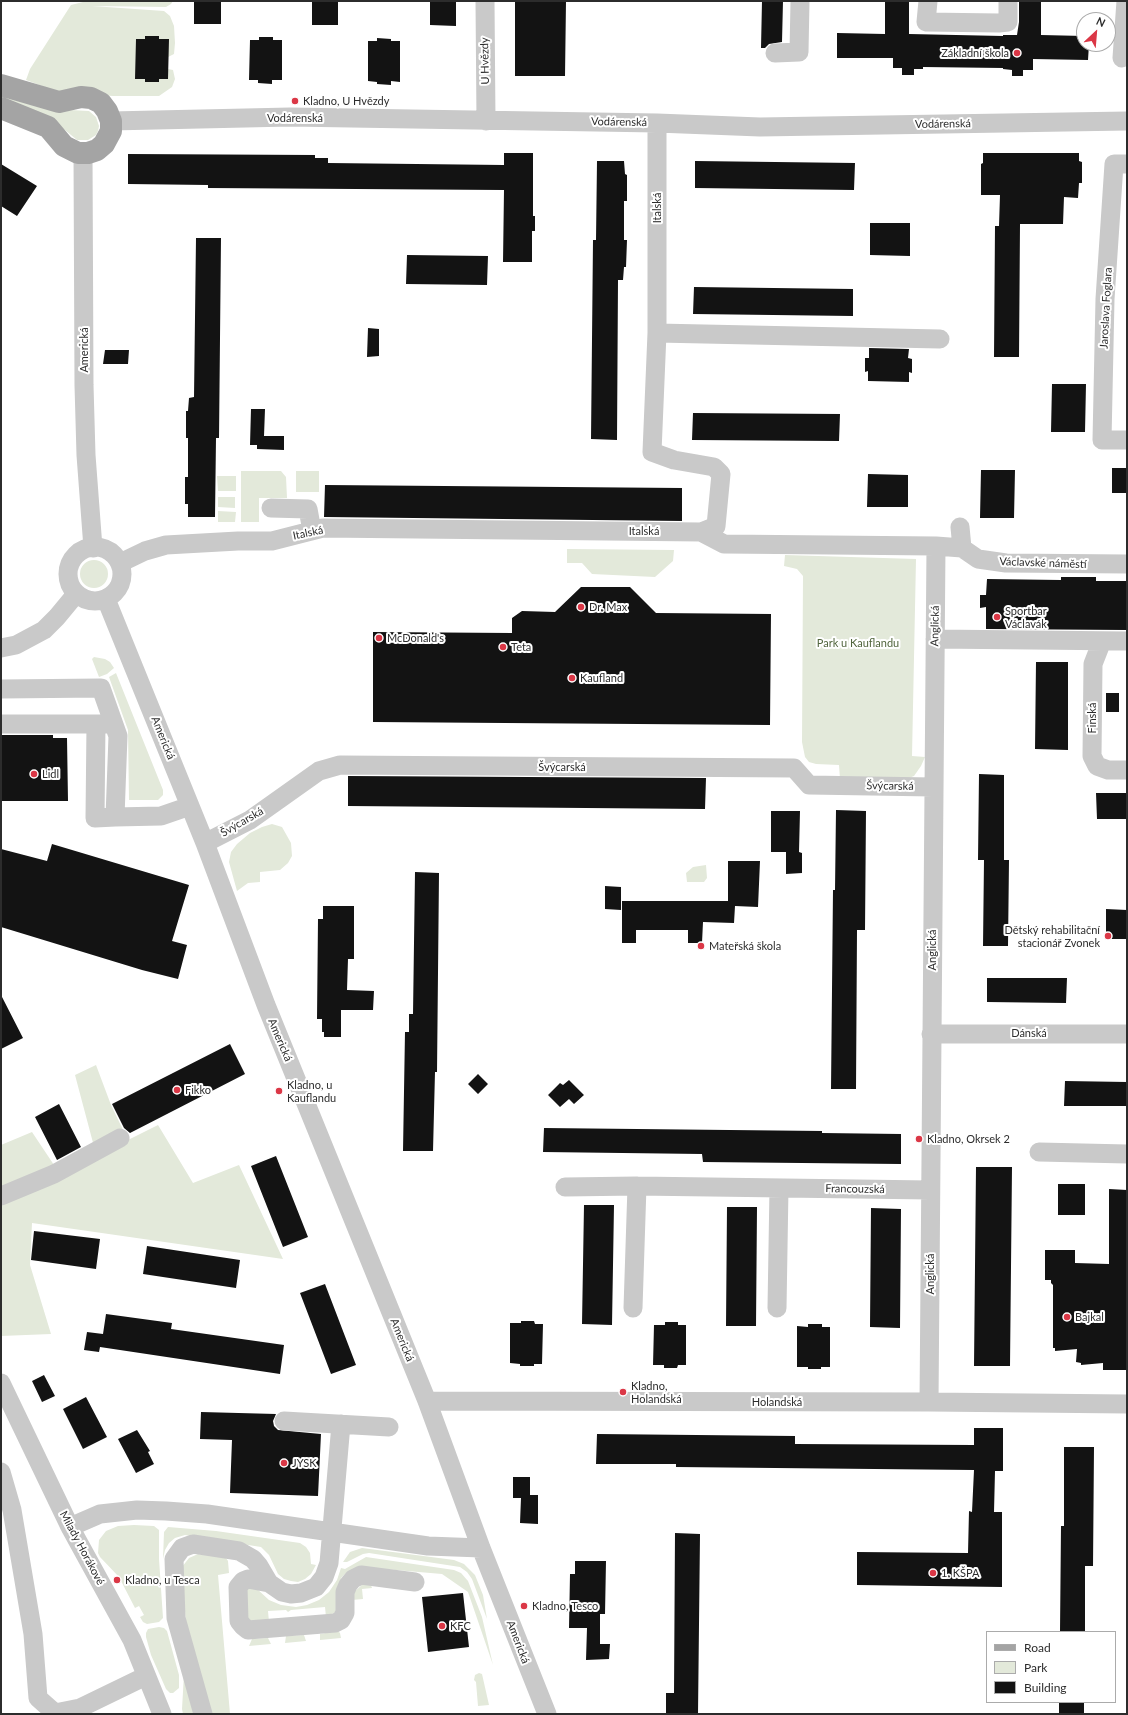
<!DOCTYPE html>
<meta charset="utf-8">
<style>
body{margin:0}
#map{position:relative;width:1128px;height:1715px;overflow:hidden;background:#fff;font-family:Lato,sans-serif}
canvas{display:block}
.frame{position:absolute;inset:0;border:2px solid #2c2c2c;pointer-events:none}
.legend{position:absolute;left:986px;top:1631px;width:130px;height:72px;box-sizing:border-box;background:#fff;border:1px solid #ababab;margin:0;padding:5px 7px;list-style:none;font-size:12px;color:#2c2c2c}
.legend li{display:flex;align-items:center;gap:8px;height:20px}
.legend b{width:20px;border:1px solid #ababab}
.north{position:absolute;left:1076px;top:12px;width:40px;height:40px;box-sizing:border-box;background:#fff;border:1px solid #ababab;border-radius:50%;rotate:26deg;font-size:11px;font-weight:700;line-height:16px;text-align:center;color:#2c2c2c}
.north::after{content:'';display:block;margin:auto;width:14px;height:18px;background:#db3746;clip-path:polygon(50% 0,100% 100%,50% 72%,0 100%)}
</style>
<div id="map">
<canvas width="1128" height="1715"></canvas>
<div class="frame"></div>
<ul class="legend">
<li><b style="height:5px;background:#a4a4a4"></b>Road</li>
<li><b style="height:11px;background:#e3e9da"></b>Park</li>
<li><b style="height:11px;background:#131313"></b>Building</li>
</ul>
<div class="north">N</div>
</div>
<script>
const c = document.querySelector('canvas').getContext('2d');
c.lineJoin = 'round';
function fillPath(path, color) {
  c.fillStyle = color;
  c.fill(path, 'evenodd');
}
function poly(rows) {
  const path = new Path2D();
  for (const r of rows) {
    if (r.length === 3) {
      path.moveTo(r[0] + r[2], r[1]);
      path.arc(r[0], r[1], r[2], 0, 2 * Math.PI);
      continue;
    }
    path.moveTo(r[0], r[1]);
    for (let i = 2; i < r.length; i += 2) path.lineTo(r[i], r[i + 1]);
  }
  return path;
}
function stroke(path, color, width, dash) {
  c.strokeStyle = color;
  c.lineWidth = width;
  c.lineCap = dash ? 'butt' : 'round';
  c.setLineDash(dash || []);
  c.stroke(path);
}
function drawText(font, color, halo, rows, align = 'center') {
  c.font = font + ' Lato,sans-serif';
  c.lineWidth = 4;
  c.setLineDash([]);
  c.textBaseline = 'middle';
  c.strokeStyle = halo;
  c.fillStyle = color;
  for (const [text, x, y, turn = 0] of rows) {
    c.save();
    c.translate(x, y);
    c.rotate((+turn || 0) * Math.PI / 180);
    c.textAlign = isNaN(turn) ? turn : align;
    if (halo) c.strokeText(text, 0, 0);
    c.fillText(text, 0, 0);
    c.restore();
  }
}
const green = poly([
 [87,1,173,1,171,4,166,7,92,6,164,11,170,16,174,26,175,43,174,54,168,57,168,69,173,70,175,79,172,87,159,96,113,96,58,92,26,80,30,69,71,5],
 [1,92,70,110,89,111,96,117,99,126,98,131,96,135,88,140,77,140,65,130,1,101],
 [241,471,281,471,286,477,287,498,259,498,259,522,241,522],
 [296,471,319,471,319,492,296,492],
 [217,476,236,476,236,491,218,491],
 [218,497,235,497,235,508,218,507],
 [218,511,236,512,235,522,218,522],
 [567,549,674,550,673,561,655,577,592,574,582,563,567,563],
 [785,555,916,559,912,756,925,757,921,766,914,776,904,780,840,779,839,765,816,764,809,762,805,757,802,742,803,576,797,569,784,566],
 [94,574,14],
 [94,657,105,659,110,662,114,668,107,674,99,677,92,659],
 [116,673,163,790,163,795,158,800,129,800,128,730,109,677],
 [272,824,282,827,291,843,292,856,288,863,280,870,260,872,260,882,248,883,237,891,229,862,231,852,237,844,250,833,262,827],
 [706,865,707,878,704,882,687,882,686,873,693,867],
 [96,1065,111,1105,128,1140,158,1125,193,1183,239,1165,283,1259,32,1223,30,1265,51,1334,1,1336,1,1145,32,1132,58,1171,96,1154,75,1075],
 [134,1525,154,1526,159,1530,159,1559,163,1618,159,1622,147,1624,143,1622,140,1617,144,1615,139,1606,135,1608,119,1577,100,1557,98,1553,99,1540,106,1531,118,1526],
 [168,1527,216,1531,300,1543,306,1547,310,1553,311,1564,316,1565,311,1574,305,1579,298,1582,291,1581,284,1579,278,1574,269,1555,261,1547,185,1535,175,1538,169,1543,165,1550,163,1559,164,1532],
 [362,1548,454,1560,464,1564,475,1575,483,1595,487,1619,472,1579,467,1572,460,1567,369,1553,363,1554,347,1562,343,1562,350,1552],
 [198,1554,226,1558,228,1561,229,1573,218,1575,230,1714,212,1714,186,1626,182,1567,189,1558],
 [366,1557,454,1570,461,1573,468,1581,482,1617,493,1665,468,1592,442,1574,361,1567,346,1573,341,1578,336,1612,326,1617,325,1607,291,1610,288,1612,286,1610,268,1611,269,1622,253,1623,248,1620,246,1589,256,1588,269,1600,281,1605,296,1607,307,1605,319,1600,329,1592,337,1580,341,1568,345,1569],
 [363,1584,371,1585,372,1588,362,1589,363,1599,352,1600,354,1592],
 [159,1627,164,1628,167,1631,179,1675,179,1688,173,1693,170,1693,166,1689,151,1655,146,1637,146,1633,148,1629],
 [338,1631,340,1633,341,1638,320,1640,320,1634],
 [304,1635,306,1641,285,1643,286,1636],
 [268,1638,271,1644,249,1646,252,1639],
 [479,1673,482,1674,489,1705,478,1706,476,1682,474,1680,475,1675],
 [184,1674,195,1714,183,1714,182,1709]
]);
const building = poly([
 [194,1,221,1,221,24,194,24],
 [312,1,338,1,338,25,312,25],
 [430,1,456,1,456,26,430,25],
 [515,1,566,1,565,76,515,76],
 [762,1,783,1,782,42,769,44,765,48,761,48],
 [885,1,909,1,909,34,1003,36,1003,35,1017,35,1019,22,1019,1,1041,1,1041,35,1084,36,1084,44,1089,44,1088,60,1033,59,1033,70,1023,70,1023,76,1012,76,1012,70,1003,69,1003,68,923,67,923,69,914,69,914,75,902,75,902,68,893,68,893,58,837,58,837,33,885,34],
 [145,36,159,36,159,39,169,39,168,79,159,79,159,82,145,82,145,79,135,79,136,39,145,39],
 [259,37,273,37,273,40,282,40,282,80,272,80,272,84,258,83,258,80,249,80,250,40,259,40],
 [377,38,391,39,391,41,400,41,400,82,391,81,391,85,377,84,377,82,368,81,368,41,377,41],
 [504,153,533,153,533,216,535,216,535,231,532,231,532,262,503,262,504,190,208,188,208,185,128,184,128,154,315,155,315,158,328,158,328,163,504,165],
 [983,153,1079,153,1079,161,1082,162,1082,183,1079,183,1078,198,1064,197,1063,224,1020,224,1019,357,994,357,995,226,999,226,1000,195,981,195,981,164,983,163],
 [597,161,624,161,625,174,627,175,627,201,624,201,624,240,627,240,626,267,624,267,623,280,618,280,617,440,591,439,593,240,596,240],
 [695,161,855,163,854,190,695,188],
 [1,164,37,186,17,216,1,206],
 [870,223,910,223,910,256,870,255],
 [196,238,221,238,219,438,216,438,215,517,188,517,188,504,185,504,185,477,188,477,188,438,186,438,186,411,188,411,189,398,194,397],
 [407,255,488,256,487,285,406,284],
 [694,287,853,289,853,316,693,314],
 [368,328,379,329,379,356,367,357],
 [869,348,909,349,908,358,912,359,912,373,909,372,909,382,868,381,868,371,865,372,865,358,869,358],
 [105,350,129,350,128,364,103,364],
 [1052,384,1086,384,1085,432,1051,432],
 [251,409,265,409,264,436,284,436,284,450,257,449,257,445,250,445],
 [693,413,840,414,839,441,692,440],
 [1112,468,1127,468,1127,493,1112,493],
 [981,470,1015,470,1014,518,980,518],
 [868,474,908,475,908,507,867,507],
 [325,485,682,488,682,521,324,517],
 [1061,577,1096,577,1096,581,1127,581,1127,630,986,629,986,607,980,608,980,595,986,595,987,579,1061,580],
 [581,587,630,587,656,613,771,614,770,725,373,722,373,632,512,633,512,618,522,611,555,612],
 [1036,662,1068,662,1068,750,1035,749],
 [1106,693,1119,693,1119,712,1106,712],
 [1,735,53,735,53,738,67,738,68,801,1,801],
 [979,774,1004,775,1004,860,1009,860,1008,946,983,946,984,860,978,860],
 [348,776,706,778,705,809,348,806],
 [1096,793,1127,793,1127,819,1097,819],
 [836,810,866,811,865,930,857,930,856,1089,831,1089,833,890,835,890],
 [771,811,800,811,799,852,802,853,802,873,786,874,786,852,771,852],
 [52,844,189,885,172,941,187,945,178,979,142,970,1,927,1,849,47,861],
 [728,861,760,861,758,907,735,906,734,923,703,922,702,943,688,943,688,930,636,930,636,943,622,943,622,901,728,901],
 [415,872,439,873,437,1072,435,1072,433,1151,403,1151,405,1032,409,1032,409,1014,413,1014],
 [605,886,621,887,621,910,605,909],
 [323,906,354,906,354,959,348,959,347,990,374,991,373,1010,341,1010,341,1037,324,1037,324,1032,322,1032,322,1019,317,1019,318,919,323,919],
 [1106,909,1127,910,1127,939,1106,939],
 [987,978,1067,978,1066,1003,987,1002],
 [1,995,23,1038,1,1049],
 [230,1044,245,1074,130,1133,124,1128,112,1104],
 [478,1074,488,1084,478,1094,468,1084],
 [569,1080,584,1095,574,1104,569,1099,560,1107,548,1095,560,1083,563,1085],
 [1065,1081,1127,1082,1127,1106,1064,1106],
 [59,1104,81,1147,57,1160,35,1117],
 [544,1128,822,1131,822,1133,901,1134,901,1164,703,1162,702,1154,543,1152],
 [276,1156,308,1237,283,1247,251,1166],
 [976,1167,1012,1167,1010,1366,974,1366],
 [1058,1184,1085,1184,1085,1215,1058,1215],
 [1109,1189,1127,1190,1127,1370,1103,1370,1103,1363,1081,1365,1081,1363,1076,1362,1077,1349,1055,1351,1055,1348,1053,1348,1053,1285,1051,1283,1051,1280,1045,1280,1045,1250,1075,1250,1075,1263,1109,1264],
 [584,1205,614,1205,612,1325,582,1324],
 [727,1207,757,1207,756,1326,726,1326],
 [871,1208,901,1209,900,1328,870,1327],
 [34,1231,100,1239,96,1269,31,1260],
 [147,1246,240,1260,236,1288,143,1274],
 [325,1284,356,1365,331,1374,300,1293],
 [106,1314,172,1323,171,1329,284,1345,280,1374,100,1347,99,1352,84,1350,87,1332,103,1334],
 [521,1321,534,1321,535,1324,543,1324,542,1364,534,1364,534,1366,520,1366,520,1364,510,1363,510,1323,521,1323],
 [665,1322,678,1322,678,1325,686,1325,686,1365,678,1365,677,1368,664,1368,664,1365,653,1365,654,1325,665,1325],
 [808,1324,822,1324,822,1327,830,1327,830,1367,821,1367,821,1369,808,1369,808,1367,797,1367,797,1326,808,1327],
 [44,1375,55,1396,42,1402,32,1381],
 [86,1397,107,1437,83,1449,63,1409],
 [201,1412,276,1414,273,1421,274,1426,278,1430,321,1434,318,1496,230,1493,232,1440,200,1439],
 [974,1428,1003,1428,1003,1471,995,1471,994,1512,1002,1512,1002,1587,857,1585,857,1552,968,1553,969,1511,972,1512,974,1470,676,1467,676,1464,596,1464,597,1434,795,1436,795,1444,974,1445],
 [137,1430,150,1451,148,1452,154,1464,136,1473,118,1439],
 [1064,1447,1094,1447,1093,1566,1085,1566,1085,1632,1060,1632,1061,1526,1064,1526],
 [513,1477,530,1477,530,1495,538,1495,538,1524,520,1523,521,1498,513,1498],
 [675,1533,700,1534,698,1714,666,1714,666,1693,674,1693],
 [575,1561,606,1561,605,1614,600,1614,600,1644,610,1644,609,1659,586,1660,587,1628,569,1628,570,1574,575,1574],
 [463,1593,469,1647,428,1652,422,1597],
 [1059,1702,1084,1702,1084,1714,1059,1714]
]);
const minor = poly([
 [485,1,486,121],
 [928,1,926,22,999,23,1008,22,1008,1],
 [775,53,799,52,800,1],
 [1122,58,1126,1],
 [111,121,290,117,657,123,760,127,1127,121],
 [83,153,84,385,86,455,93,548],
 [1127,164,1114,164,1105,299,1102,440,1127,440],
 [657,333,940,339],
 [271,508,308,509,312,531],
 [701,532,724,544,936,546,962,548,960,527],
 [95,574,27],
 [962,548,978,559,1006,563,1127,564],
 [120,563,145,551,166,545,238,541,272,541,323,528,701,532,716,526,721,474,714,467,674,460,652,452,657,333,657,123],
 [106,599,205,843,266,1005,427,1401,481,1548,547,1714],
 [935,639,1127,641],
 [1102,641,1093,664,1092,756,1097,766,1108,770,1127,770],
 [1,648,16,645,44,630,57,617,76,594],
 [1,689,101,688,118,736,115,817,161,816,190,806],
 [1,724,108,724],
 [96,724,95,818,115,817],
 [205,843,250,820,319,771,340,765,794,768,809,785,933,787],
 [931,1034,1127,1034],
 [1039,1152,1127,1154],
 [565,1187,637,1186,930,1190],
 [1,1196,54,1174,120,1138],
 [633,1308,637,1186],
 [777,1308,779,1188],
 [1,1383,70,1527,132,1640,162,1714],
 [427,1401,929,1402,1127,1404],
 [929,1402,936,546],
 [284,1421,389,1427],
 [1,1472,12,1510,33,1634,38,1698,55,1713,80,1708,146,1676],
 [70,1527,100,1514,137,1510,166,1511,207,1514,428,1546,481,1548],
 [269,1583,248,1579,243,1581,238,1587,239,1621,243,1626,248,1630,335,1623,341,1620,345,1613,345,1592,348,1585,353,1579,361,1575,415,1582],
 [203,1714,176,1618,174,1559,182,1548,193,1544,239,1551,253,1559,259,1566,269,1583,282,1592,291,1594,301,1593,316,1587,324,1577,329,1563,341,1424]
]);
const major = poly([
 [1,85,59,102,81,97,91,98,101,103,107,111,111,121,111,131,104,144,97,150,88,153,78,153,64,146,48,127,1,108]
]);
const markers = [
 [1017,53,4,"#db3746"],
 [295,101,4,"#db3746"],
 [581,607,4,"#db3746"],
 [997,617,4,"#db3746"],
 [379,638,4,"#db3746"],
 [503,647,4,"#db3746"],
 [572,678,4,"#db3746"],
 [34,774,4,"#db3746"],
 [1108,936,4,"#db3746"],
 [701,946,4,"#db3746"],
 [177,1090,4,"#db3746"],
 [279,1091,4,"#db3746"],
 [919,1139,4,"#db3746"],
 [1067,1317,4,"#db3746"],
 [623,1392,4,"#db3746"],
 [284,1463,4,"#db3746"],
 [933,1573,4,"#db3746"],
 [117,1580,4,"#db3746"],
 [524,1606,4,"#db3746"],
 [442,1626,4,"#db3746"]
];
const poiNames = [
 ["Základní škola",1009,53,"right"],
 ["Kladno, U Hvězdy",303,101],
 ["Dr. Max",589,607],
 ["Sportbar",1005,611],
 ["Václavák",1005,624],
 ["McDonald's",387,638],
 ["Teta",511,647],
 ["Kaufland",580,678],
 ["Lidl",42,774],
 ["Dětský rehabilitační",1100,930,"right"],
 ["stacionář Zvonek",1100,943,"right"],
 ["Mateřská škola",709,946],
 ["Kladno, u",287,1085],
 ["Kauflandu",287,1098],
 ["Fikko",185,1090],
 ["Kladno, Okrsek 2",927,1139],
 ["Bajkal",1075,1317],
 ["Kladno,",631,1386],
 ["Holandská",631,1399],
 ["JYSK",292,1463],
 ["1. KŠPA",941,1573],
 ["Kladno, u Tesca",125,1580],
 ["Kladno, Tesco",532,1606],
 ["KFC",450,1626]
];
const streetNames = [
 ["U Hvězdy",485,61,-91],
 ["Vodárenská",295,118],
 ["Vodárenská",619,122,1],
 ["Vodárenská",943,124,-1],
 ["Italská",657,208,-90],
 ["Jaroslava Foglara",1106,308,-87],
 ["Americká",84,350,-90],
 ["Italská",644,531],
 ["Italská",308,533,-12],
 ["Václavské náměstí",1043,563,2],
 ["Anglická",935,626,-89],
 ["Finská",1092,718,-90],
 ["Americká",163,738,68],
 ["Švýcarská",562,767],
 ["Švýcarská",890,786,1],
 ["Švýcarská",242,822,-30],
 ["Anglická",932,950,-90],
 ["Dánská",1029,1033],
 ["Americká",280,1040,67],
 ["Francouzská",855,1189,1],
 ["Anglická",930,1274,-90],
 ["Americká",402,1340,68],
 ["Holandská",777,1402],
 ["Milady Horákové",82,1548,62],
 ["Americká",518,1642,69]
];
const parkNames = [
 ["Park u Kauflandu",858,643]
];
fillPath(green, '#e3e9da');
fillPath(building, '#131313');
stroke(minor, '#c9c9c9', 19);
stroke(major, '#a4a4a4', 22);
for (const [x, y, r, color] of markers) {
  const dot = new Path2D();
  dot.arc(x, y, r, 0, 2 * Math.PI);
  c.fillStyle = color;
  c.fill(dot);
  stroke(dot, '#fff', 1.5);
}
drawText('11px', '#2c2c2c', '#fff', poiNames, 'left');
drawText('11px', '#2c2c2c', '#fff', streetNames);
drawText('11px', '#51653d', '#fff', parkNames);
</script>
